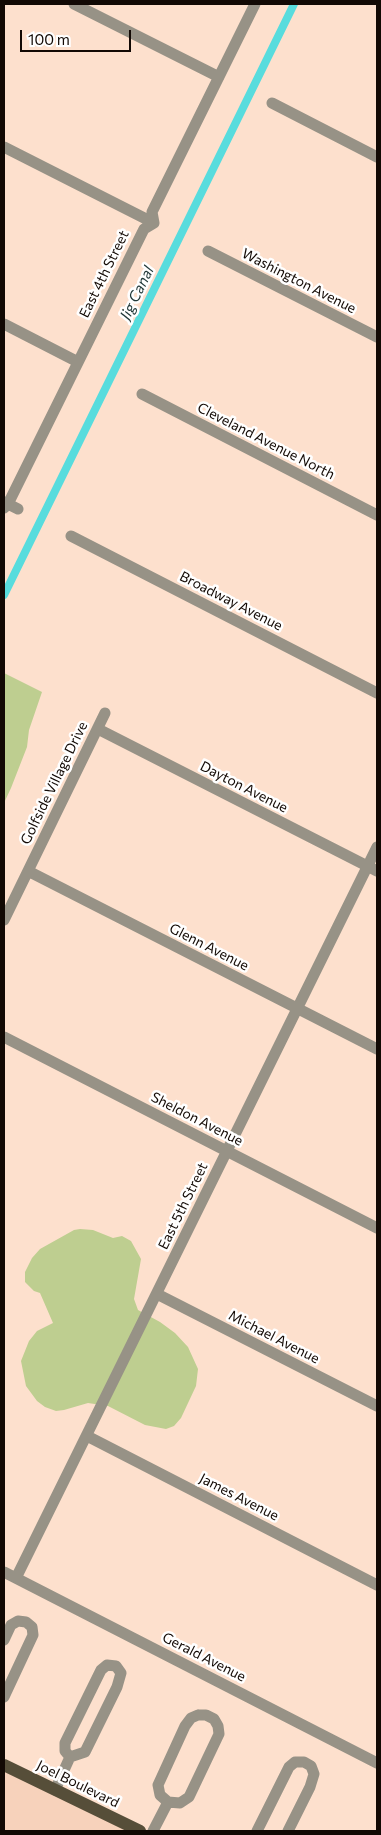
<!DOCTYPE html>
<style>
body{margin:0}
#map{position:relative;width:381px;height:1835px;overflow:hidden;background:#fde0cd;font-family:Commissioner,sans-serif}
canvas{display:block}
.frame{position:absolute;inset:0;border:5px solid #120904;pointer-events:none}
.scale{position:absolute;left:20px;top:30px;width:111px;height:22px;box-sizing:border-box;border:2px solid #120904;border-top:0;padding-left:6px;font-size:15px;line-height:18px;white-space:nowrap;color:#120904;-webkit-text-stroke:4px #fff;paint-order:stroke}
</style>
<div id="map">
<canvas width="381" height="1835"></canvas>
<div class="frame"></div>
<div class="scale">100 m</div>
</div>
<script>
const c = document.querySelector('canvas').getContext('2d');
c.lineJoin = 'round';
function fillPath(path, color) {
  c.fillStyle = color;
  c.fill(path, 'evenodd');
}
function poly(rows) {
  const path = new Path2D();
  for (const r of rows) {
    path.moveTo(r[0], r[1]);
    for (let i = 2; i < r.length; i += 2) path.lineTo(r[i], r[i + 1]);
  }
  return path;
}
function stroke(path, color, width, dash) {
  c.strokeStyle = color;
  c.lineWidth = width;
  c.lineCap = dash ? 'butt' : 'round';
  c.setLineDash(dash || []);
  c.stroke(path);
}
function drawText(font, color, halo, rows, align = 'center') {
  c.font = font + ' Commissioner,sans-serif';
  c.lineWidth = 5;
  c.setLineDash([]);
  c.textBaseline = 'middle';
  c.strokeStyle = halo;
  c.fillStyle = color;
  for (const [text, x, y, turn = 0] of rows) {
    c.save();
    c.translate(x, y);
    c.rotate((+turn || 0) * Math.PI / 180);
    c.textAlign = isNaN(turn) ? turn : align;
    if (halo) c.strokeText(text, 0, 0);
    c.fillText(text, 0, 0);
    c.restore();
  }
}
const built = poly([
 [4,1769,131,1831,4,1831]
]);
const green = poly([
 [4,673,42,692,29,730,27,747,11,788,4,803],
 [80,1229,93,1230,113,1238,122,1236,131,1241,141,1259,134,1299,138,1310,160,1322,175,1333,188,1347,198,1369,196,1386,181,1418,174,1426,166,1429,145,1425,108,1406,88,1403,64,1410,56,1411,45,1407,37,1401,26,1386,21,1361,29,1341,37,1331,53,1323,40,1293,34,1291,25,1282,25,1272,32,1258,40,1249,74,1230]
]);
const canal = poly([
 [4,595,294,4]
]);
const minor = poly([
 [74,4,219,77],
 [272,103,377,157],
 [4,147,154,223],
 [208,251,377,337],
 [4,324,78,362],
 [142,394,377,515],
 [4,502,18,509],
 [4,508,8,504,144,229,154,223,152,212,255,4],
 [71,536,377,693],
 [98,729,377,871],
 [28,871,377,1049],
 [4,920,105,713],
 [4,1037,377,1228],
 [157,1294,377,1406],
 [87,1436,377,1585],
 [4,1572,377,1763],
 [16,1578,377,847],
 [4,1640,11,1625,18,1621,26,1622,32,1627,33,1635,4,1697],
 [107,1665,116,1666,121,1673,117,1687,85,1752,70,1757,65,1751,65,1743,101,1670,107,1665],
 [198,1715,206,1715,214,1719,218,1726,219,1734,189,1797,180,1803,168,1802,160,1795,158,1785,185,1726,191,1718,198,1715],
 [55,1790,70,1757],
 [153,1831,168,1802],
 [257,1831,289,1767,295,1762,304,1762,311,1766,314,1774,310,1787,288,1831]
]);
const major = poly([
 [4,1765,140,1831]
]);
const streetNames = [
 ["East 4th Street",104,274,-64],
 ["Washington Avenue",299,281,27],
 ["Cleveland Avenue North",266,441,27],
 ["Broadway Avenue",231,601,27],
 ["Golfside Village Drive",54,783,-64],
 ["Dayton Avenue",244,787,27],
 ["Glenn Avenue",209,947,27],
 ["Sheldon Avenue",197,1119,27],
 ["East 5th Street",183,1206,-64],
 ["Michael Avenue",274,1337,27],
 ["James Avenue",239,1497,27],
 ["Gerald Avenue",204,1657,27],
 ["Joel Boulevard",78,1784,26]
];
const waterNames = [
 ["Jig Canal",137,293,-64]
];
fillPath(built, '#f7d2bb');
fillPath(green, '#bece90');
stroke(canal, '#58dcdd', 8);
stroke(minor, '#979286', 11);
stroke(major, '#564e39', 12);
drawText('14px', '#120904', '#fff', streetNames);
drawText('italic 15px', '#223939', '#fff', waterNames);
</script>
